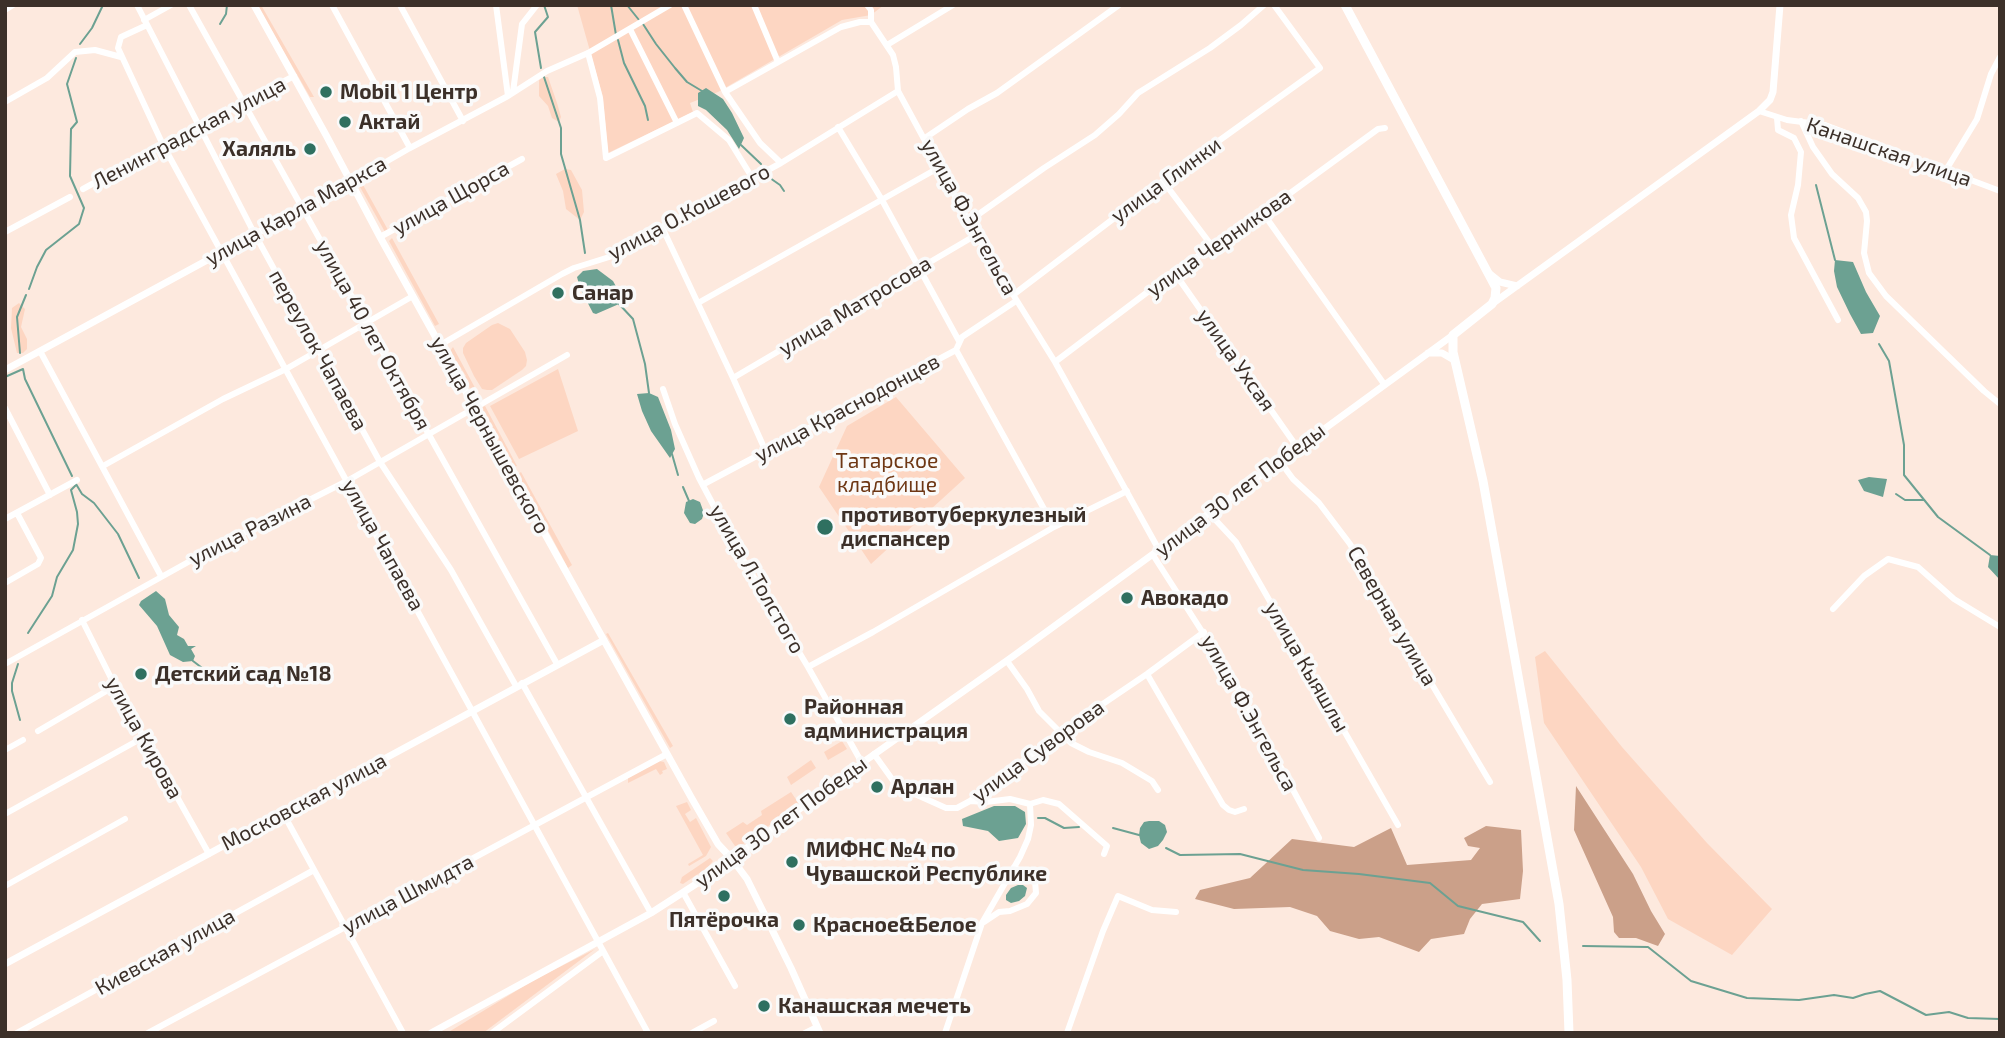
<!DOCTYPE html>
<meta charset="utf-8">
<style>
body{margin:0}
#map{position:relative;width:2005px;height:1038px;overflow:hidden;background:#fde9de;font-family:"Exo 2",sans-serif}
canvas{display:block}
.frame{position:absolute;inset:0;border:7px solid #3c3029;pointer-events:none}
</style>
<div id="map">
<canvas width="2005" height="1038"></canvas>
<div class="frame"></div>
</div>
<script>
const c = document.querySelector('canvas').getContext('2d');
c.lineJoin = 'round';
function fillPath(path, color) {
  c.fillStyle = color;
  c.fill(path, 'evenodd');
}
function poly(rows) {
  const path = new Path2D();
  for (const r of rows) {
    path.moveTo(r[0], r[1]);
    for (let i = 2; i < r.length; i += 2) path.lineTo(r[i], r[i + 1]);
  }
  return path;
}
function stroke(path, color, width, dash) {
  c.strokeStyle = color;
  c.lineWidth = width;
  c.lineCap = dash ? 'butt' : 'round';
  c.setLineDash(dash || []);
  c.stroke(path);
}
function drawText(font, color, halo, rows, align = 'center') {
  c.font = font + ' "Exo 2",sans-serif';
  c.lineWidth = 7;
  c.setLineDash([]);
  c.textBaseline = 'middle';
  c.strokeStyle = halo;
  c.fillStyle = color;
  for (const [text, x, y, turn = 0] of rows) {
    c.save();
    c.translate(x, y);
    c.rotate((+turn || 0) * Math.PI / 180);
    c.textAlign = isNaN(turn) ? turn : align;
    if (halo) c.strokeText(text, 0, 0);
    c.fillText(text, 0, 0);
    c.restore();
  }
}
const green = poly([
 [257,5,261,5,314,97,310,97],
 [577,5,884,5,871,15,842,20,718,92,690,103,693,112,608,153,603,97],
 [544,77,548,77,557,103,561,117,559,122,552,118,548,106,539,96,539,80],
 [565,169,571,170,582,190,584,212,580,220,566,209,563,191,556,174],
 [362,183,388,230,385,232,360,187],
 [392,238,439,324,435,326,389,241],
 [19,303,25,309,21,327,27,339,27,349,23,353,17,353,11,328,12,308],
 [498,323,510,329,525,352,527,360,526,366,522,370,492,390,487,390,482,389,474,376,463,353,463,348,466,343,492,325],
 [453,347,481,399,477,400,464,378,466,376,450,351],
 [558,369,578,431,519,459,490,406],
 [896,397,965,478,871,564,819,487,847,426],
 [485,406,517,466,514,467,481,408],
 [521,472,572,565,568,568,518,474],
 [608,633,673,746,670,748,606,634],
 [1545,651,1622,747,1707,843,1772,909,1732,955,1668,919,1641,867,1544,723,1535,657],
 [842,741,847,749,828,760,824,752],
 [811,760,816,768,791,785,787,777],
 [659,761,664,762,667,769,662,771,663,773,660,775,656,769,628,783,628,778],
 [791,792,799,804,739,847,735,846,726,833,743,822,747,825,762,815,761,811],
 [687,802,691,810,685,814,690,822,696,818,711,847,706,856,689,866,688,864,703,855,676,806],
 [710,858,713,861,707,868,683,884,680,883,682,877],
 [595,949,483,1033,447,1033,534,980]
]);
const forest = poly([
 [1576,786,1633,874,1651,911,1665,934,1658,946,1636,938,1619,938,1614,932,1613,917,1574,830],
 [1486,826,1521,830,1523,871,1520,899,1482,904,1470,919,1464,934,1431,939,1419,952,1379,937,1359,939,1330,931,1317,916,1290,907,1234,909,1195,899,1200,890,1250,878,1292,839,1354,847,1391,828,1407,865,1471,860,1480,848,1468,846,1464,838]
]);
const water = poly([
 [706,88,723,99,732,113,744,138,739,149,727,130,706,110,698,106,698,93],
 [1835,260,1853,262,1866,292,1880,316,1873,333,1861,334,1850,314,1837,287,1834,271],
 [597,269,613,281,623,299,619,304,596,314,593,313,580,288,577,277,583,271],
 [649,393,658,397,671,430,675,449,670,458,651,431,642,411,637,394],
 [1869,477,1887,479,1883,497,1864,491,1858,480],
 [693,499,700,502,704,513,702,519,695,524,690,523,684,513,686,502],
 [1990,555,2000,556,2000,580,1988,567],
 [156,591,165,599,169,615,179,627,177,635,184,639,188,646,196,646,191,649,195,656,193,661,183,662,170,655,157,626,139,605,141,601],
 [994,806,1015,806,1025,812,1026,824,1018,838,999,841,988,831,963,826,962,819],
 [1149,821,1159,821,1165,825,1167,832,1163,840,1158,846,1149,849,1141,843,1139,835,1140,828,1144,822],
 [1018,885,1023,885,1027,888,1025,896,1019,901,1011,903,1006,900,1006,895,1011,888]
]);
const stream = poly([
 [611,5,616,35],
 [627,5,639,20],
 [220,24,226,14,227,5],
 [643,24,656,44,675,68,687,82,702,91],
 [618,40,624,63,645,106,648,120],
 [80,44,92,28,103,5],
 [541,68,535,32,548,17,544,5],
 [544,77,561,128,561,154,580,220,585,253],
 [741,145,761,164],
 [770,178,780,185,784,191],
 [1816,185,1835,260],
 [29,289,37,267,46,250,79,224,84,208,70,176,71,129,77,122,67,84,76,58],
 [619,304,633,319,645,364,649,393],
 [1879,344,1889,361,1904,445,1904,475,1938,517,1990,555],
 [20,353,17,317,26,295],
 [5,377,23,369,25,379,72,476],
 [672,454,678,475],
 [76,484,82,494,94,503,118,534,139,578],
 [683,487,689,501],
 [1896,494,1905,500,1924,500],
 [28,633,52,596,57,577,73,550,78,524,77,512,71,490,76,485],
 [193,661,210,674],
 [18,664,12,683,12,691,20,720],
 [1038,818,1045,818,1064,828,1079,827],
 [1113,828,1139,835],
 [1166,848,1180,855,1240,854,1303,870,1359,874,1430,883,1458,906,1523,922,1540,941],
 [1583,946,1648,947,1691,981,1747,998,1799,1000,1834,995,1853,998,1865,994,1880,991,1926,1015,1949,1012,1968,1018,2000,1019]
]);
const minor = poly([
 [137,5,252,229,380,462,451,570,516,686],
 [189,5,557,664],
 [332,5,410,148],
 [400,5,463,121],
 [496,5,508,96],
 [684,5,725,92,760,143,781,163],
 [754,5,778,62],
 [867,5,871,10,871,22],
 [5,10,13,5],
 [144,20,171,5],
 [147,25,121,37,118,48,163,145,648,1033],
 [630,29,677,123],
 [887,45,953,5],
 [588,53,600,98,606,158,697,113,729,140,753,179],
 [513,92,522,24,537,5],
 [725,92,841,27,860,22,871,22,893,55,896,67,898,91,976,235,1055,362,1159,550],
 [5,102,47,78,75,52,95,50,121,57],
 [1759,111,1787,120,1825,125,2000,191],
 [1777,118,1778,130,1794,138,1801,152,1798,185,1791,215,1794,238,1838,320],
 [1801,121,1813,147,1832,174,1858,198,1866,212,1867,221,1864,253,1869,273,1886,296,1984,391,2000,404],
 [838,127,882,200,959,341],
 [925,138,968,109,997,93,1119,5],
 [1946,170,1977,119,1991,74,2000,57],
 [1163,181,1212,246],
 [351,182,410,148,508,96,547,71,588,53,670,5],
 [83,189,163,145,294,76],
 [1263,213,1384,384],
 [969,221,1044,168,1095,135,1119,114,1138,93,1210,48,1241,25,1264,5],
 [662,227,733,378,766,452],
 [5,232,70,197],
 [380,237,522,159],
 [1174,272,1297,447],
 [1013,295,1163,181,1320,68,1274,5],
 [698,303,940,167],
 [440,345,562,274,574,268,622,253,662,227,781,163,898,91],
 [956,350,1054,527],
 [40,351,161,576],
 [1055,362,1174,272,1263,213,1378,129,1385,128],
 [733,378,976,235],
 [663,389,675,424,699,478,735,546,808,667,862,763],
 [5,408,50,495],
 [1279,460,1293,479,1319,503,1350,544,1393,619,1490,782],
 [103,466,223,399,286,369,413,296],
 [704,484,956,350,962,337,1016,301],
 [1209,513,1236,542,1398,825],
 [5,519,77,480],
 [1153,555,1237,686,1319,838],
 [5,583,38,564,41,558,17,513],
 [1833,609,1864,576,1888,559,1918,567,1954,599,2000,627],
 [82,620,115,686,209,854],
 [1007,661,1027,689,1039,711,1071,743,1089,752,1122,763,1152,781,1158,790],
 [5,664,208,551,347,481,567,355],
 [808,667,873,632,1054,527,1127,491],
 [1147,674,1223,805,1229,810,1235,812,1244,809],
 [522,683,651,913],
 [38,731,115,686],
 [5,750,23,740],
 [874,754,897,786,946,808,957,808,970,801,1060,733,1147,674,1204,632],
 [1030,804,1043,800,1059,804,1107,846,1104,854],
 [283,813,403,1033],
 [5,814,144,737],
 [5,886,125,819],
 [684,894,735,986],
 [984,922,999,912,1010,911,1027,904,1036,893,1035,881,1014,867],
 [17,1033,314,870],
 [148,1033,667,754],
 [492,1033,603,951],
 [692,1033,714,1021],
 [805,1033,817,1027],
 [945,1033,982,923,1020,857,1028,839,1031,825,1030,804,1010,799,986,802,970,801],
 [1067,1033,1103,931,1118,896,1152,910,1176,912]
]);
const tertiary = poly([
 [254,5,326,135,380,237,691,797,718,844,732,859,747,879,791,968,820,1033],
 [1490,274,1500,282,1517,286],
 [1492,304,1759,111,1770,100,1773,92,1780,5],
 [1428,353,1442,353,1454,360],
 [5,370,351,182],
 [5,964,604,640],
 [431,1033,651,913,710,875,862,763,1012,657,1453,335]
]);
const secondary = poly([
 [1345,5,1496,288,1495,298,1492,304,1453,335,1453,352,1483,481,1559,904,1567,980,1569,1033]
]);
const markers = [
 [326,92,7,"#2f7060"],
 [345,122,7,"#2f7060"],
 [310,149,7,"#2f7060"],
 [558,293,7,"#2f7060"],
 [825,527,9,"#2f7060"],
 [1127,598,7,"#2f7060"],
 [141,674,7,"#2f7060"],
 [790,719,7,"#2f7060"],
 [877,787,7,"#2f7060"],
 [792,862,7,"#2f7060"],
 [724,896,7,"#2f7060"],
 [799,925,7,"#2f7060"],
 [764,1006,7,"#2f7060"]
];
const poiNames = [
 ["Mobil 1 Центр",340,92],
 ["Актай",359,122],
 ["Халяль",296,149,"right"],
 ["Санар",572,293],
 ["противотуберкулезный",841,515],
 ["диспансер",841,539],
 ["Авокадо",1141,598],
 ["Детский сад №18",155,674],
 ["Районная",804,707],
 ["администрация",804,731],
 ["Арлан",891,787],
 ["МИФНС №4 по",806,850],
 ["Чувашской Республике",806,874],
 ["Пятёрочка",724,920,"center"],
 ["Красное&Белое",813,925],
 ["Канашская мечеть",778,1006]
];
const streetNames = [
 ["Ленинградская улица",189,133,-28],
 ["Канашская улица",1889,152,19],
 ["улица Глинки",1166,180,-36],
 ["улица Щорса",451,198,-29],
 ["улица Карла Маркса",296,211,-29],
 ["улица О.Кошевого",689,212,-28],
 ["улица Ф.Энгельса",969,217,61],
 ["улица Черникова",1219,243,-35],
 ["улица Матросова",855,306,-31],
 ["улица 40 лет Октября",373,335,61],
 ["переулок Чапаева",318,350,61],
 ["улица Ухсая",1236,360,55],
 ["улица Краснодонцев",847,408,-28],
 ["улица Чернышевского",490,435,61],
 ["улица 30 лет Победы",1240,490,-37],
 ["улица Разина",250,530,-27],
 ["улица Чапаева",383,545,61],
 ["улица Л.Толстого",757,579,60],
 ["Северная улица",1392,616,60],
 ["улица Кыяшлы",1307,667,60],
 ["улица Ф.Энгельса",1249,713,61],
 ["улица Кирова",144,738,61],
 ["улица Суворова",1038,751,-36],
 ["Московская улица",304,802,-28],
 ["улица 30 лет Победы",781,822,-36],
 ["улица Шмидта",408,894,-28],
 ["Киевская улица",165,952,-29]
];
const parkNames = [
 ["Татарское",887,461],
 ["кладбище",887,485]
];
fillPath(green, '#fdd6c2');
fillPath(forest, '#cba089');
fillPath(water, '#6ca192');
stroke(stream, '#6ca192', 2);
stroke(minor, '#fff', 6);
stroke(tertiary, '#fff', 7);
stroke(secondary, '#fff', 9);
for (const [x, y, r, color] of markers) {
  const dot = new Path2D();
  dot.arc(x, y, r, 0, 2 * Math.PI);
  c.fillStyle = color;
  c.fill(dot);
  stroke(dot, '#fafafa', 2.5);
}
drawText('bold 21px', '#3c3029', '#fafafa', poiNames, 'left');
drawText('21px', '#3c3029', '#fafafa', streetNames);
drawText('21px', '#6e3714', '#fafafa', parkNames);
</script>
